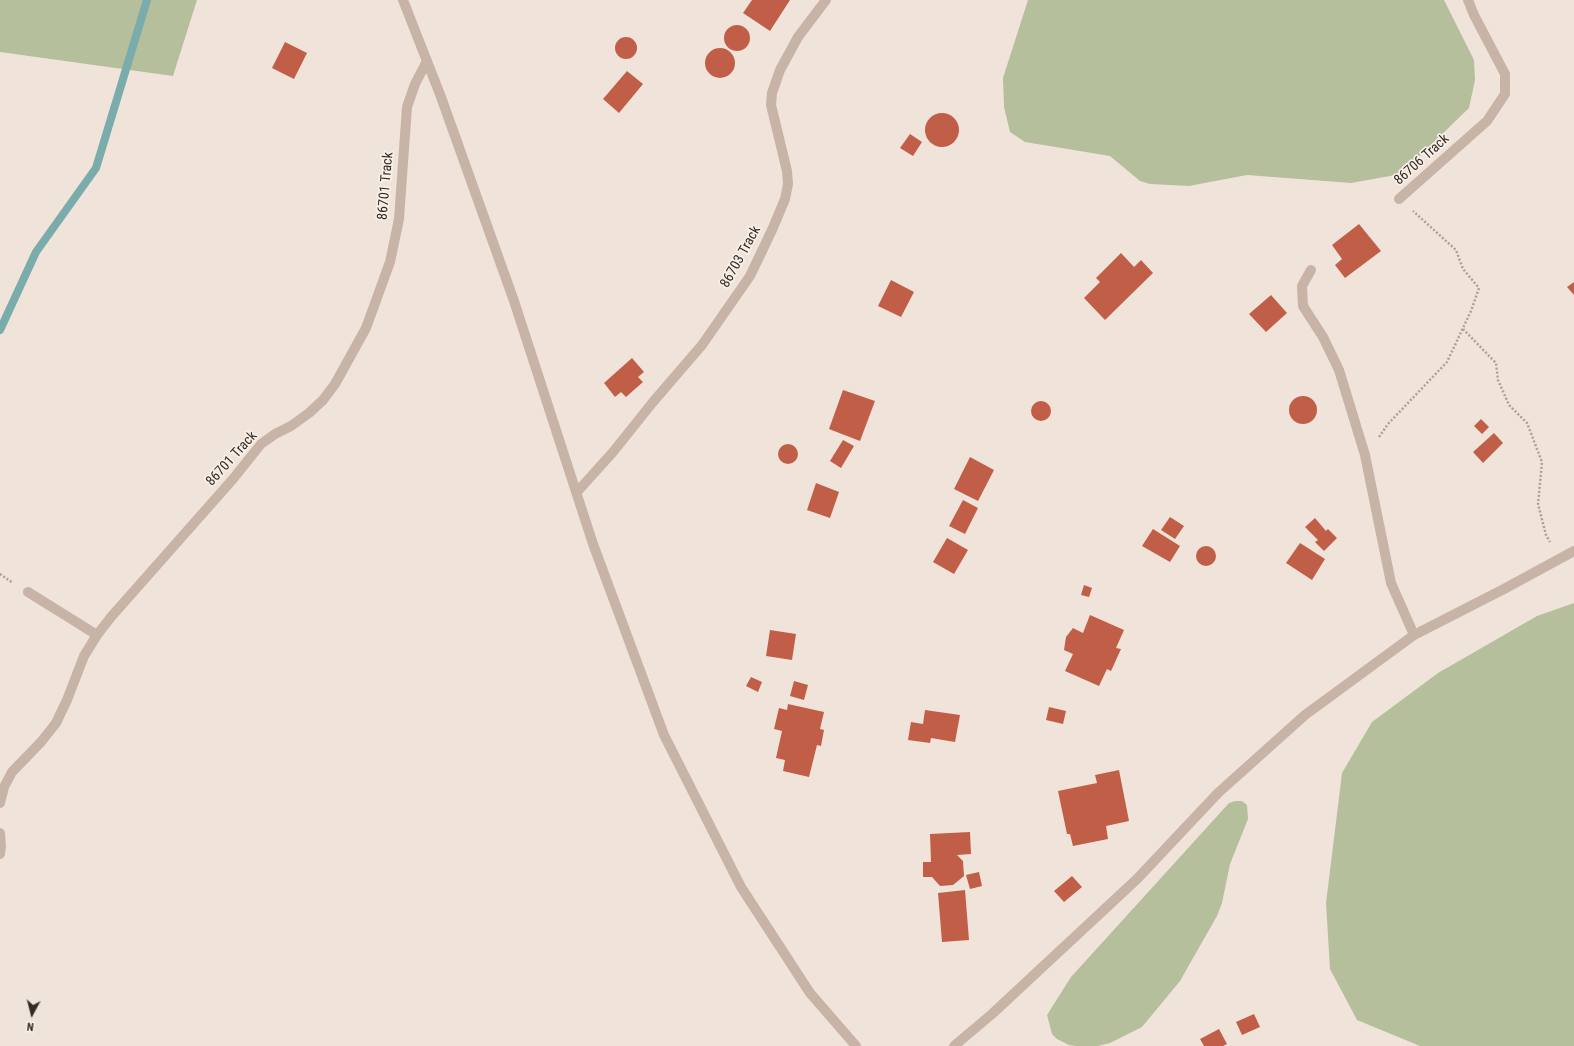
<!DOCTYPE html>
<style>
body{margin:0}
#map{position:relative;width:1574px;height:1046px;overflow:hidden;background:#f0e4da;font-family:"Roboto Condensed",sans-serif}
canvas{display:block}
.north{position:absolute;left:12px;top:994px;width:40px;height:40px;-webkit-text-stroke:3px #f8efe6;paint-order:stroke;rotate:187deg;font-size:11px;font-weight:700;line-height:16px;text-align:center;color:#342a27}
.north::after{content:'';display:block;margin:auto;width:14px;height:18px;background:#342a27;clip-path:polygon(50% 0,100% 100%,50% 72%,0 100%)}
</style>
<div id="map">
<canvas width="1574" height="1046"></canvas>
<div class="north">N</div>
</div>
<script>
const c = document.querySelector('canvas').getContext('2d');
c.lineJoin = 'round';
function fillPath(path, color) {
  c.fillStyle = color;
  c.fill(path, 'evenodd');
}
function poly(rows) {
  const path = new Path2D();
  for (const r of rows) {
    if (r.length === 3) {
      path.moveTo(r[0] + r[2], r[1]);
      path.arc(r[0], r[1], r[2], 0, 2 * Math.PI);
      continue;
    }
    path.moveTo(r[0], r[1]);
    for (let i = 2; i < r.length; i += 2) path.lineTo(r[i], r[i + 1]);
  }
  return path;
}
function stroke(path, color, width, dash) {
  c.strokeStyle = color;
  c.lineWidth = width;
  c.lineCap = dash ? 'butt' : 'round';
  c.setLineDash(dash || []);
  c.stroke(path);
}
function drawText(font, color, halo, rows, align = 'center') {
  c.font = font + ' "Roboto Condensed",sans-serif';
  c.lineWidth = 3.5;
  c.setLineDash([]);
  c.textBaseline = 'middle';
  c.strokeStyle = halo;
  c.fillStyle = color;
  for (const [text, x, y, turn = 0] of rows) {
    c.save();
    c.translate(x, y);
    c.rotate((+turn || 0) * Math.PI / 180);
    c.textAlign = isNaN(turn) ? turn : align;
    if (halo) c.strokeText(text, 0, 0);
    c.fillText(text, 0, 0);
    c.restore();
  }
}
const green = poly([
 [0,0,197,0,173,76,0,52],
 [1028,0,1444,0,1474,60,1475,80,1469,108,1401,174,1351,183,1247,175,1189,186,1150,184,1140,181,1110,156,1025,142,1010,132,1004,107,1003,78],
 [1574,603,1574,1046,1420,1046,1357,1020,1330,969,1326,903,1342,773,1372,722,1438,673,1537,616],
 [1235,801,1242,801,1247,805,1248,819,1230,864,1222,903,1217,916,1180,981,1142,1027,1110,1043,1098,1046,1076,1046,1069,1045,1057,1039,1052,1034,1047,1015,1071,977,1229,803]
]);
const stream = poly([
 [0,330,36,252,96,168,147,0]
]);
const building = poly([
 [752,0,790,0,770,31,743,13],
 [737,38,13],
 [626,48,11],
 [285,42,307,53,294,79,272,68],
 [720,63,15],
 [627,71,643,84,619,113,603,99],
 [942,130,17],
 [910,134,922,142,913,156,900,148],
 [1359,224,1381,251,1345,278,1335,265,1342,259,1332,245],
 [1121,253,1134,267,1141,260,1153,273,1105,320,1084,298,1100,282,1096,278],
 [891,280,914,292,901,317,878,306],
 [1574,282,1574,295,1567,287],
 [1271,295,1287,313,1266,332,1249,314],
 [632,358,644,372,638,377,643,382,626,397,621,392,615,397,604,383],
 [843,390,875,401,860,441,829,429],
 [1303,410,14],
 [1041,411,10],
 [1481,419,1489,427,1482,434,1474,426],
 [1494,433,1503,443,1483,463,1473,452],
 [843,440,854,446,841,468,830,461],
 [788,454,10],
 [970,457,994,470,978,501,954,489],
 [816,483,839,492,830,518,807,510],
 [963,500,978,508,965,534,949,526],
 [1170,517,1184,526,1175,539,1161,530],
 [1315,518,1326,531,1328,529,1337,538,1324,551,1315,542,1318,540,1305,527],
 [1153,529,1180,546,1170,562,1142,546],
 [947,538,968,550,954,574,933,562],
 [1300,543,1325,559,1312,580,1286,563],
 [1206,556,10],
 [1084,585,1092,588,1089,597,1081,595],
 [1090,615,1124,630,1116,648,1121,649,1111,671,1107,669,1099,686,1065,671,1073,654,1064,650,1066,637,1073,628,1083,633],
 [770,630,796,634,792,660,766,656],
 [751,677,762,682,758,692,746,686],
 [794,681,808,685,804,700,790,696],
 [788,704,824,712,820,729,824,730,821,746,817,745,809,777,783,771,785,760,776,758,782,731,774,729,779,708,787,710],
 [1049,707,1066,711,1063,724,1046,720],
 [925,710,960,715,955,742,931,738,930,743,908,740,911,722,923,724],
 [1119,770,1129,821,1106,826,1108,839,1073,846,1070,834,1067,834,1058,791,1097,783,1095,775],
 [970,832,971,854,957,855,963,861,964,876,953,885,940,886,932,877,923,877,923,862,931,862,930,834],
 [979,872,982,886,970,889,966,875],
 [1072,876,1082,887,1064,902,1054,891],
 [965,890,969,940,942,942,938,893],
 [1254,1014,1260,1027,1242,1035,1236,1022],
 [1219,1029,1227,1044,1223,1046,1204,1046,1200,1039]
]);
const path = poly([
 [1463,329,1496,363,1498,380,1509,405,1527,423,1542,462,1538,504,1546,535,1550,542],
 [1379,437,1388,424,1447,362,1471,311,1479,288,1463,269,1456,250,1413,211],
 [0,574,13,583]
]);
const minor = poly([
 [1399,199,1487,121,1505,94,1505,74,1474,15,1468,0],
 [1311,270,1302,286,1303,306,1323,337,1339,370,1365,455,1391,583,1414,635],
 [577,492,613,452,653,402,702,345,750,276,772,230,785,199,788,184,787,171,771,105,772,93,780,70,798,37,826,0],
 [28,592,97,635],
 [0,803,4,787,12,772,41,742,56,723,67,700,84,656,97,635,111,617,233,479,261,444,275,434,291,426,309,413,323,400,335,384,366,328,390,262,399,219,407,107,415,84,427,61],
 [0,833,1,846,0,854]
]);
const tertiary = poly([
 [403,0,441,97,514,301,593,544,664,735,741,887,810,993,856,1046],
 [954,1046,992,1014,1137,879,1218,793,1305,715,1414,635,1504,589,1574,551]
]);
const streetNames = [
 ["86706 Track",1422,160,-42],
 ["86701 Track",386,186,-85],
 ["86703 Track",741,257,-61],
 ["86701 Track",232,459,-48]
];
fillPath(green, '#b5bf9b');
stroke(stream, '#7aacab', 8);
fillPath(building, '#c15e47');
stroke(path, '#b39e91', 2.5, [2, 2]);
stroke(minor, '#c8b4a7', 10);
stroke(tertiary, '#c8b4a7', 10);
drawText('14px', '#342a27', '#f8efe6', streetNames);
</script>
